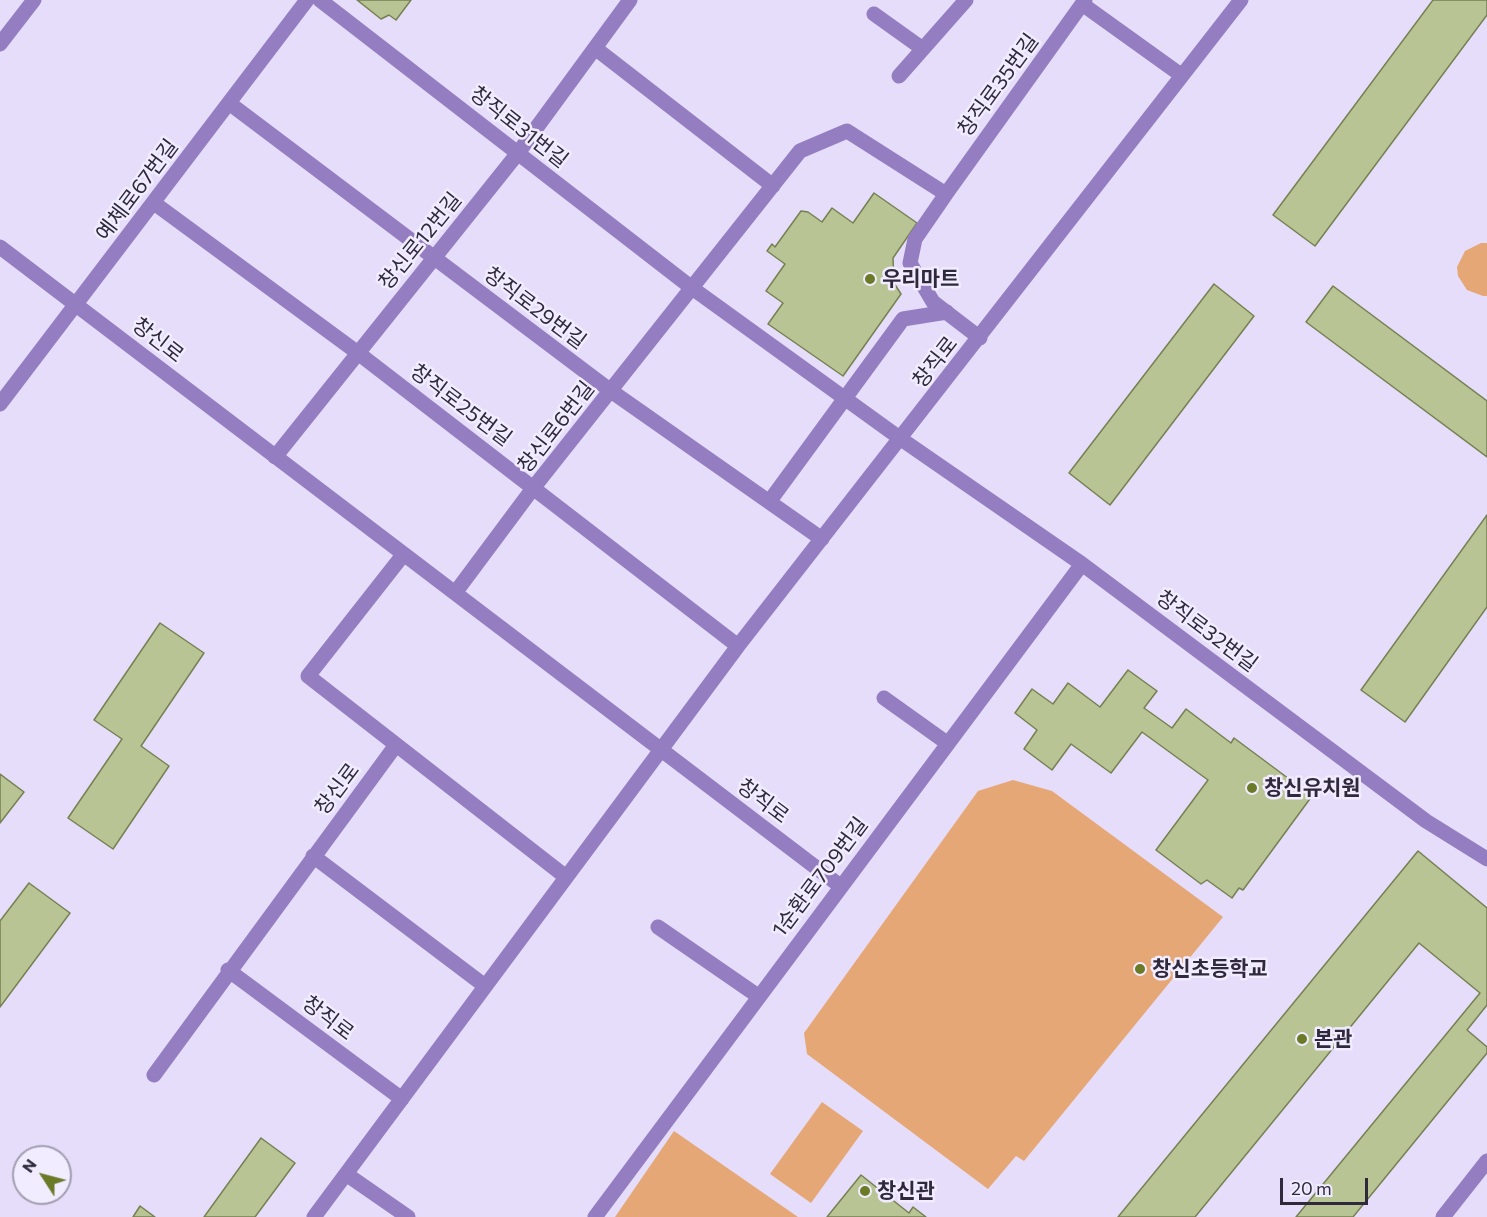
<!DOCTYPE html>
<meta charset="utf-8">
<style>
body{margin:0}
#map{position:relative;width:1487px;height:1217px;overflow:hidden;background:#e5ddf9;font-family:Commissioner,sans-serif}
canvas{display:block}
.north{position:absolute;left:12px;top:1145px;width:60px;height:60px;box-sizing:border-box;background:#f1ecff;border:2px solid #a39eb1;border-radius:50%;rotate:306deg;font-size:16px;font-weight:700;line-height:24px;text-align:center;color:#2f293b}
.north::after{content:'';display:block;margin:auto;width:21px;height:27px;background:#6b7a27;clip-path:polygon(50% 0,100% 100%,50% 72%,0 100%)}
.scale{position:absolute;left:1280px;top:1178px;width:88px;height:27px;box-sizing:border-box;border:3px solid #2f293b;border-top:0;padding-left:8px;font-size:18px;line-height:21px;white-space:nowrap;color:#2f293b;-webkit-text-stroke:4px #f1ecff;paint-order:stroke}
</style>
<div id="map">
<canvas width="1487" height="1217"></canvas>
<div class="north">N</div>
<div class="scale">20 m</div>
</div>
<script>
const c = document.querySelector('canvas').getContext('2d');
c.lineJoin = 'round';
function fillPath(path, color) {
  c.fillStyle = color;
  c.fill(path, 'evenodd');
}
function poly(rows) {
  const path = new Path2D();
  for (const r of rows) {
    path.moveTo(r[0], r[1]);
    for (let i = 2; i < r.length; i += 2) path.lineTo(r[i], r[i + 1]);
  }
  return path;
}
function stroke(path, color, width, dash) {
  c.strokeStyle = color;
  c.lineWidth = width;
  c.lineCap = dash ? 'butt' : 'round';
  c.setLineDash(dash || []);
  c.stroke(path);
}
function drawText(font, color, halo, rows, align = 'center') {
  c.font = font + ' Commissioner,"Noto Sans KR",sans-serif';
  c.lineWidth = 5;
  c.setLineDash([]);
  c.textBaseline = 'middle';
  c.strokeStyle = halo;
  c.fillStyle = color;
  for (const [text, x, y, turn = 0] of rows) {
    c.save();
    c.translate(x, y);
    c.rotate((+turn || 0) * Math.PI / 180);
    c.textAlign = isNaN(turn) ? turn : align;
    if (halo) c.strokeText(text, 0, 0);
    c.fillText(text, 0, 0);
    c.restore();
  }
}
const green = poly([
 [1481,243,1487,243,1487,296,1483,296,1467,290,1458,276,1457,267,1465,251],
 [1013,780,1052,791,1223,917,1024,1161,1016,1156,988,1189,807,1054,804,1033,978,791],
 [822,1102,863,1131,811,1203,770,1174],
 [674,1131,798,1217,615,1217]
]);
const building = poly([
 [357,0,411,0,396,20,389,15,381,19,357,0],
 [1433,0,1487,0,1487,15,1315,246,1273,215,1433,0],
 [874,193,917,223,893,258,894,283,901,294,843,376,768,324,783,303,766,291,785,264,767,251,772,244,775,247,801,211,808,212,822,222,832,208,853,223,874,193],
 [1214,284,1254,316,1110,505,1069,473,1214,284],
 [1333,286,1487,401,1487,457,1306,322,1333,286],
 [1487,515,1487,607,1405,722,1361,690,1487,515],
 [160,623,204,653,141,746,169,766,113,849,68,818,122,739,94,720,160,623],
 [1128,670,1157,691,1144,708,1172,728,1186,709,1231,743,1234,738,1312,796,1243,890,1239,888,1232,898,1207,880,1201,884,1156,850,1208,780,1142,732,1111,773,1071,744,1052,770,1024,749,1037,730,1015,713,1032,689,1053,704,1068,683,1100,707,1128,670],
 [0,774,24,792,0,823,0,774],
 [1418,851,1487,908,1487,1005,1467,1030,1487,1047,1487,1053,1353,1217,1296,1217,1480,993,1419,943,1195,1217,1118,1217,1418,851],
 [29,883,70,913,0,1007,0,921,29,883],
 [261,1138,295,1163,255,1217,204,1217,261,1138],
 [861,1175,909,1213,913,1207,926,1217,827,1217,861,1175],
 [140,1206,155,1217,133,1217,140,1206]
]);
const minor = poly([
 [320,0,692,288,901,439,1082,564,1426,821,1487,859],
 [1082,4,1181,75],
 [874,14,923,49],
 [0,44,34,0],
 [595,48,773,186],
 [899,76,966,0],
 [229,103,611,391,822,539],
 [946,194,915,239,910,263,933,302,980,338],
 [154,203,358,353,738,646],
 [0,247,839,885],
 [0,404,307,0],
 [275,457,518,153,630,0],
 [769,502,903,319,947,312],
 [403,555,308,676,566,877],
 [455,593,534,487,800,151,847,131,946,194,1085,0],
 [884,698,947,743],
 [313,856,485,986],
 [658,927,758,996],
 [228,970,402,1099],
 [154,1075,396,745],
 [346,1174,408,1217],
 [314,1217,738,646,1241,0],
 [595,1217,1082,564],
 [1443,1217,1487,1161]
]);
const markers = [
 [870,279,6,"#6b7a27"],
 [1252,788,6,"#6b7a27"],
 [1140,969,6,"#6b7a27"],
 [1302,1039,6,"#6b7a27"],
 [865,1191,6,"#6b7a27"]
];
const streetNames = [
 ["창직로35번길",998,85,-54],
 ["창직로31번길",519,127,38],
 ["예체로67번길",137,190,-53],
 ["창신로12번길",420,241,-51],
 ["창직로29번길",535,308,37],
 ["창신로",158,340,38],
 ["창직로",935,362,-52],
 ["창직로25번길",461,405,37],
 ["창신로6번길",556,427,-52],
 ["창직로32번길",1207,631,37],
 ["창신로",337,789,-53],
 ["창직로",763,801,37],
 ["1순환로709번길",820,877,-53],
 ["창직로",328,1018,37]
];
const poiNames = [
 ["우리마트",882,279],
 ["창신유치원",1264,788],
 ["창신초등학교",1152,969],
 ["본관",1314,1039],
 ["창신관",877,1191]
];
fillPath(green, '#e6a776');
fillPath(building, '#b9c494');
stroke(building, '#768053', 1.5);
stroke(minor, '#947ec1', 15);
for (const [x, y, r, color] of markers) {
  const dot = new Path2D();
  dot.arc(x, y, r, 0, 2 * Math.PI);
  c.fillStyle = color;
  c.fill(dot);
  stroke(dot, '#f1ecff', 2);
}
drawText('21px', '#2f293b', '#f1ecff', streetNames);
drawText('bold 21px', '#2f293b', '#f1ecff', poiNames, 'left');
</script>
